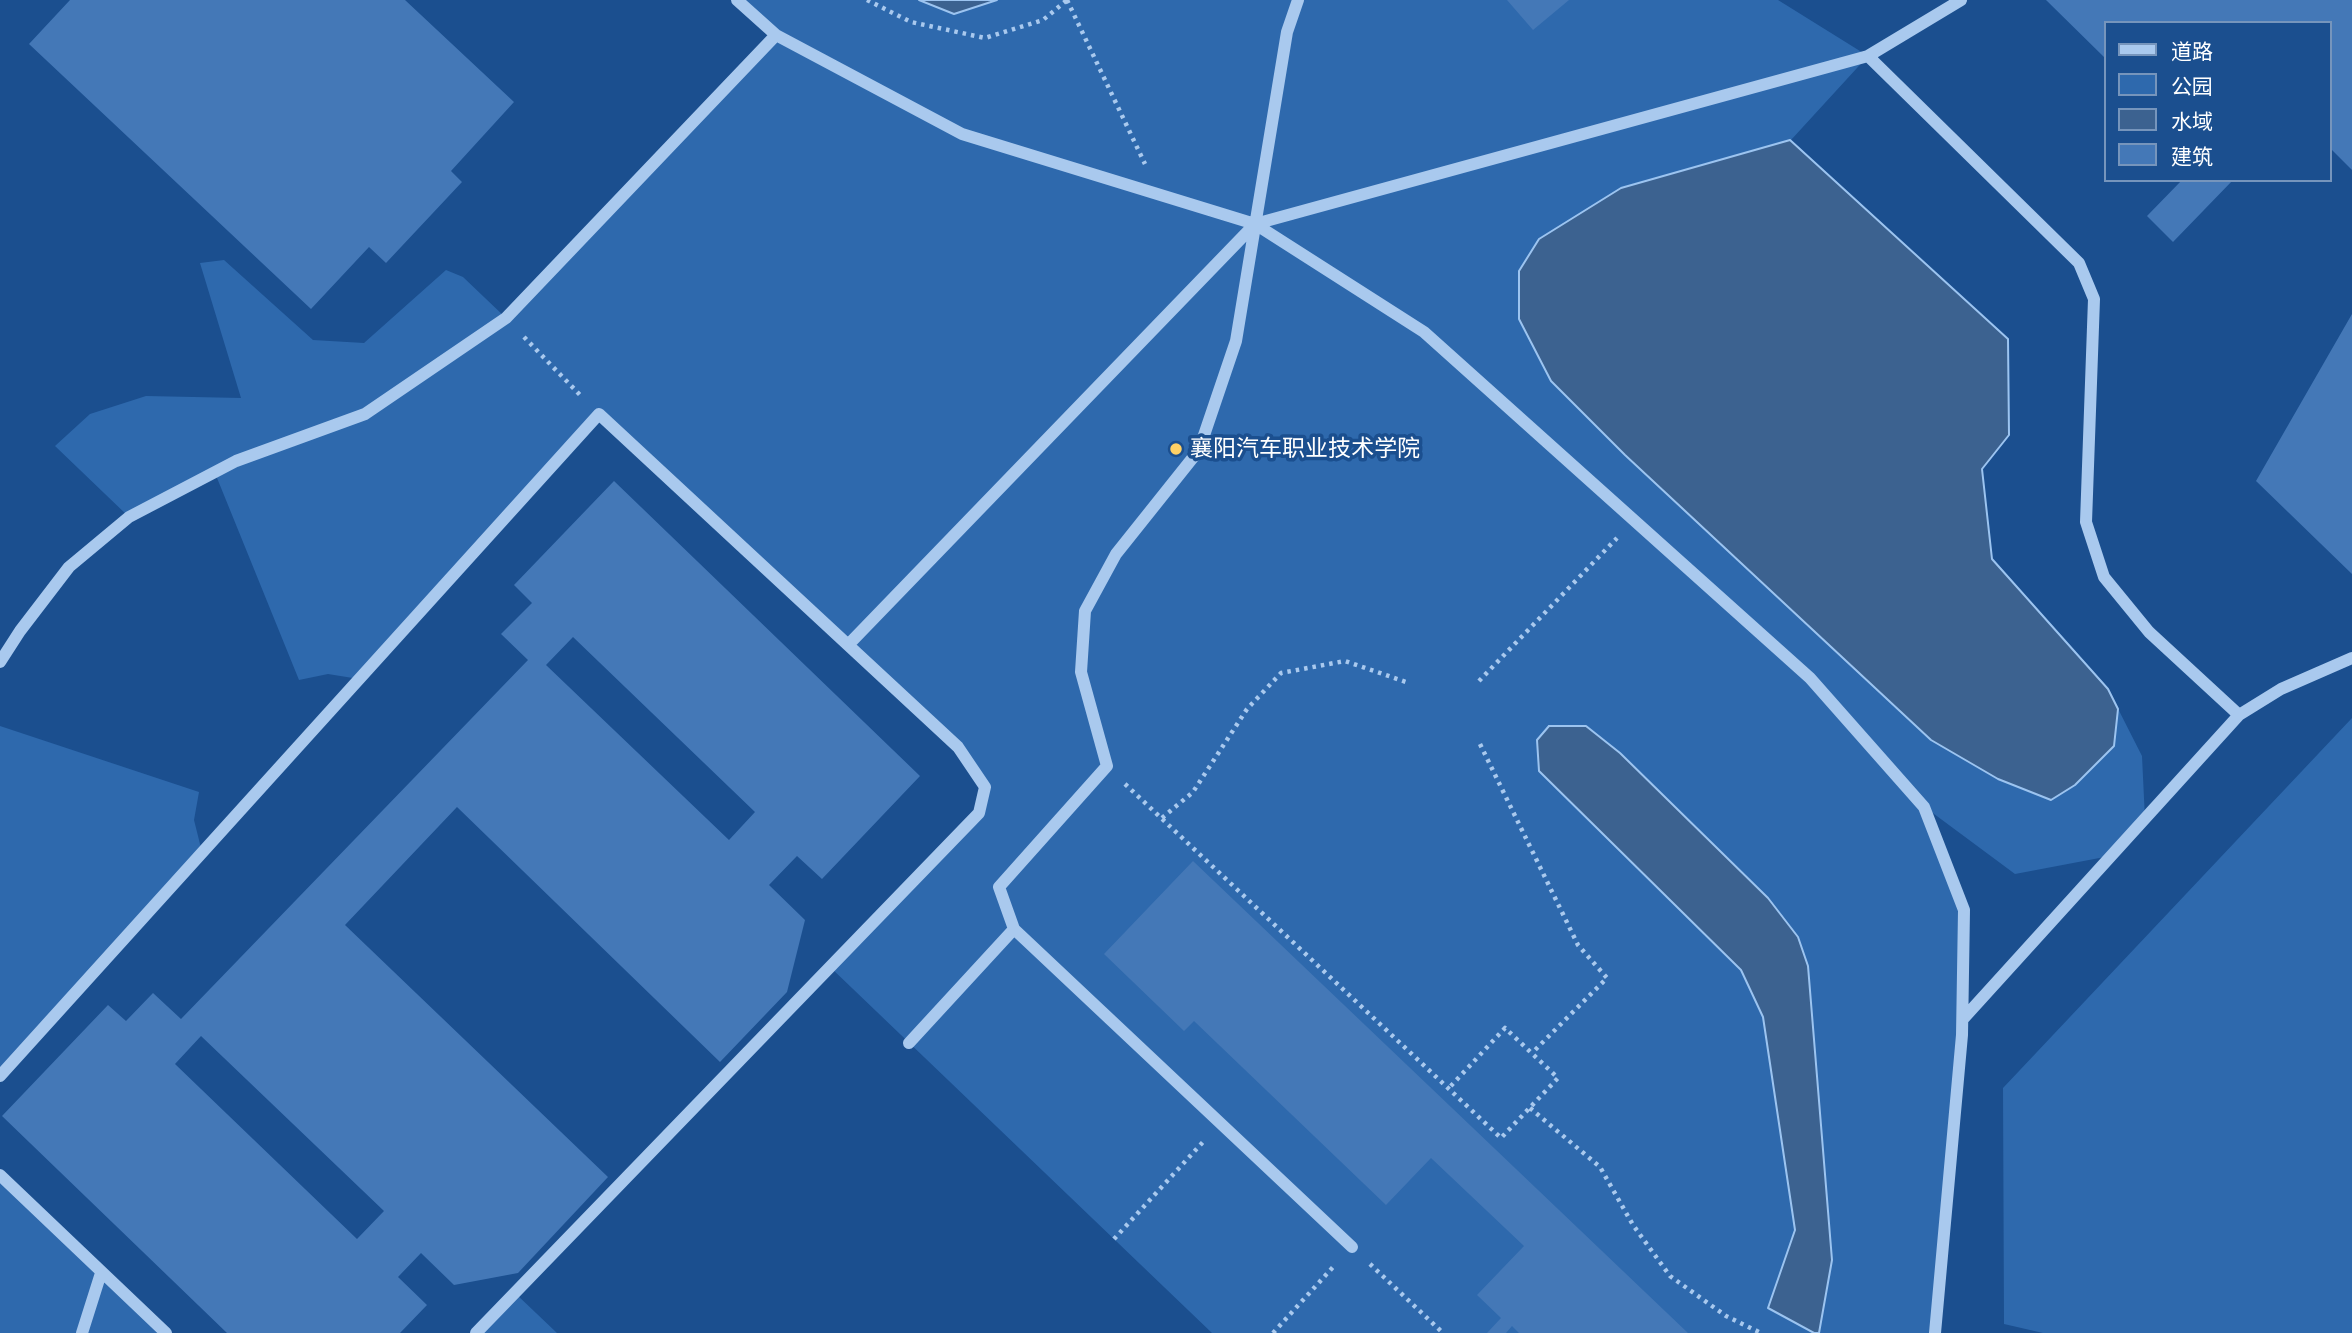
<!DOCTYPE html>
<meta charset="utf-8">
<style>
body{margin:0}
#map{position:relative;width:2352px;height:1333px;overflow:hidden;background:#1b4f8f;font-family:Rubik,"Noto Sans SC",sans-serif}
canvas{display:block}
.legend{position:absolute;left:2104px;top:21px;width:228px;height:161px;box-sizing:border-box;background:#1b4f8f;border:2px solid #7695bc;margin:0;padding:9px 12px;list-style:none;font-size:21px;color:#fff}
.legend li{display:flex;align-items:center;gap:14px;height:35px}
.legend b{width:35px;border:2px solid #7695bc}
</style>
<div id="map">
<canvas width="2352" height="1333"></canvas>
<ul class="legend">
<li><b style="height:9px;background:#a9c9ee"></b>道路</li>
<li><b style="height:19px;background:#2e69ad"></b>公园</li>
<li><b style="height:19px;background:#3c6290"></b>水域</li>
<li><b style="height:19px;background:#4478b7"></b>建筑</li>
</ul>
</div>
<script>
const c = document.querySelector('canvas').getContext('2d');
c.lineJoin = 'round';
function fillPath(path, color) {
  c.fillStyle = color;
  c.fill(path, 'evenodd');
}
function poly(rows) {
  const path = new Path2D();
  for (const r of rows) {
    path.moveTo(r[0], r[1]);
    for (let i = 2; i < r.length; i += 2) path.lineTo(r[i], r[i + 1]);
  }
  return path;
}
function stroke(path, color, width, dash) {
  c.strokeStyle = color;
  c.lineWidth = width;
  c.lineCap = dash ? 'butt' : 'round';
  c.setLineDash(dash || []);
  c.stroke(path);
}
function drawText(font, color, halo, rows, align = 'center') {
  c.font = font + ' Rubik,"Noto Sans SC",sans-serif';
  c.lineWidth = 7;
  c.setLineDash([]);
  c.textBaseline = 'middle';
  c.strokeStyle = halo;
  c.fillStyle = color;
  for (const [text, x, y, turn = 0] of rows) {
    c.save();
    c.translate(x, y);
    c.rotate((+turn || 0) * Math.PI / 180);
    c.textAlign = isNaN(turn) ? turn : align;
    if (halo) c.strokeText(text, 0, 0);
    c.fillText(text, 0, 0);
    c.restore();
  }
}
const green = poly([
 [737,0,1778,0,1868,56,1791,140,2008,339,2009,435,1982,469,1992,559,2108,689,2142,756,2145,819,2110,856,2015,874,1926,808,1964,910,1963,1019,1935,1333,1212,1333,829,966,979,813,985,787,958,747,599,414,359,679,328,674,299,680,215,473,129,517,55,446,90,414,146,396,241,398,200,263,224,260,313,340,364,343,446,270,463,277,506,318,776,35],
 [2352,718,2352,1333,2043,1333,2004,1324,2003,1088],
 [0,726,199,792,194,820,202,852,0,1076],
 [0,1175,166,1333,0,1333],
 [515,1293,557,1333,476,1333]
]);
const water = poly([
 [919,0,997,0,954,14,919,0],
 [1790,140,2008,339,2009,435,1982,469,1992,559,2108,689,2118,709,2114,746,2075,785,2051,800,1998,779,1931,740,1625,455,1551,381,1519,319,1519,271,1539,239,1621,188,1790,140],
 [1549,726,1586,726,1620,753,1768,898,1798,937,1808,966,1832,1260,1819,1333,1814,1333,1768,1308,1795,1230,1763,1017,1741,970,1539,771,1537,740,1549,726]
]);
const building = poly([
 [70,0,405,0,514,102,451,171,462,182,386,263,369,247,311,309,29,44],
 [1507,0,1569,0,1533,30],
 [2046,0,2352,0,2352,170,2329,147,2329,23,2105,23,2105,58],
 [2182,180,2233,180,2173,242,2147,216],
 [2352,314,2352,574,2256,481],
 [614,481,920,776,822,879,797,856,769,885,805,920,787,992,720,1062,457,807,345,925,608,1177,518,1273,454,1285,421,1253,398,1277,427,1305,400,1333,227,1333,2,1116,108,1005,126,1021,153,993,181,1019,528,660,501,634,532,603,514,585],
 [573,637,755,812,729,840,546,665],
 [201,1036,384,1211,357,1239,175,1064],
 [1193,861,1688,1333,1519,1333,1512,1326,1506,1333,1487,1333,1501,1318,1477,1295,1524,1246,1431,1158,1386,1205,1194,1021,1184,1031,1104,954]
]);
const path = poly([
 [867,0,911,22,985,38,1043,20,1067,0],
 [1067,0,1145,164],
 [524,337,581,396],
 [1479,681,1617,538],
 [1480,744,1578,945,1607,978,1532,1053],
 [1125,784,1501,1138,1558,1078,1505,1028,1449,1088],
 [1162,818,1193,792,1247,709,1281,673,1345,661,1409,683],
 [1530,1108,1600,1167,1633,1225,1670,1276,1726,1316,1761,1333],
 [1114,1239,1203,1142],
 [1370,1264,1443,1333],
 [1273,1333,1334,1266]
]);
const minor = poly([
 [737,0,776,35,962,134,1255,224,1424,332,1810,678,1924,807,1964,910,1962,1035,1935,1333],
 [1868,56,1961,0],
 [849,644,1255,224,1868,56,2079,263,2094,299,2086,522,2104,577,2149,632,2239,715,1963,1019],
 [0,662,20,631,69,567,129,517,236,461,365,414,506,318,776,35],
 [2239,715,2281,689,2352,658],
 [1014,929,999,887,1107,766,1081,672,1085,611,1116,554,1199,450,1236,341,1287,32,1298,0],
 [909,1043,1014,929,1352,1247],
 [0,1076,599,414,958,747,985,787,979,813,476,1333],
 [0,1175,166,1333],
 [82,1333,101,1273]
]);
const markers = [
 [1176,449,7,"#ffd166"]
];
const poiNames = [
 ["襄阳汽车职业技术学院",1190,449]
];
fillPath(green, '#2e69ad');
fillPath(water, '#3c6290');
stroke(water, '#9cc4f0', 2);
fillPath(building, '#4478b7');
stroke(path, '#a9c9ee', 4.5, [3.5, 5]);
stroke(minor, '#a9c9ee', 12);
for (const [x, y, r, color] of markers) {
  const dot = new Path2D();
  dot.arc(x, y, r, 0, 2 * Math.PI);
  c.fillStyle = color;
  c.fill(dot);
  stroke(dot, '#1b4f8f', 2.5);
}
drawText('23px', '#fff', '#1b4f8f', poiNames, 'left');
</script>
